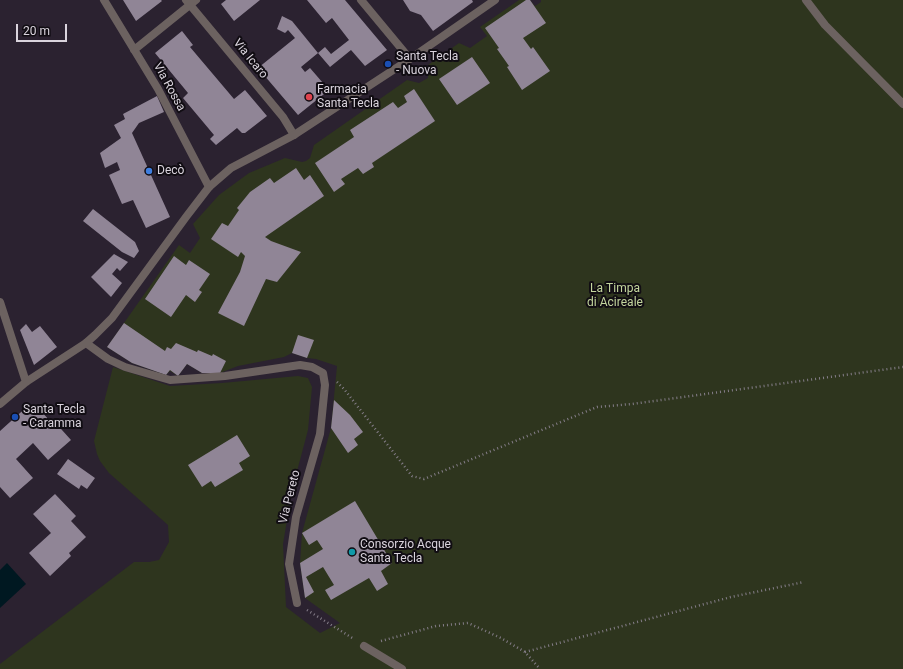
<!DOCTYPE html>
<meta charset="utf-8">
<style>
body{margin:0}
#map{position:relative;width:903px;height:669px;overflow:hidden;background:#2b2230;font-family:Roboto,sans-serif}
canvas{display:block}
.scale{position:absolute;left:16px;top:24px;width:51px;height:18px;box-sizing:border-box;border:2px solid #dad4dd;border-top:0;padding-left:5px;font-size:12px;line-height:14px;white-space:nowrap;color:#dad4dd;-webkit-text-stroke:3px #110d13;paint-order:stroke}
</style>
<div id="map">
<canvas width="903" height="669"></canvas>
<div class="scale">20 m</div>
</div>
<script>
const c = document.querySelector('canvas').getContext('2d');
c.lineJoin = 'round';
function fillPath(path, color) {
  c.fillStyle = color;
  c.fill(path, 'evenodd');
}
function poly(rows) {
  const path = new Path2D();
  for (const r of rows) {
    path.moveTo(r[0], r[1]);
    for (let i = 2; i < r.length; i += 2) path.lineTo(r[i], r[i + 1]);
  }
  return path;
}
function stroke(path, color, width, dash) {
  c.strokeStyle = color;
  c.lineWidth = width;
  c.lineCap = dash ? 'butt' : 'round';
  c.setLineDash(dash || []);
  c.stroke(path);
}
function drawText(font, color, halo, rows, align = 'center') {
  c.font = font + ' Roboto,sans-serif';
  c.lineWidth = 4;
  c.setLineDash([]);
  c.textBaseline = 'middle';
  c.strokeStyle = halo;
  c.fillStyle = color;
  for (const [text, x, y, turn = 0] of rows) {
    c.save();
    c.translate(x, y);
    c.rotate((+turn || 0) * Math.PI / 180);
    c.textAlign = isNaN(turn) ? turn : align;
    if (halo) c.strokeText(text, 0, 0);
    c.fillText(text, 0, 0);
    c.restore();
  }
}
const green = poly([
 [519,0,530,0,535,6,541,2,541,0,903,0,903,669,0,669,0,664,134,562,149,562,159,560,169,542,168,525,109,473,100,461,97,454,94,441,113,367,170,386,222,383,298,376,308,378,312,387,308,430,292,490,283,544,286,607,320,633,340,623,305,598,300,563,302,533,331,428,337,366,316,359,307,358,292,353,284,357,238,366,220,373,202,373,187,364,178,376,170,371,166,375,132,363,107,347,179,245,190,253,200,238,193,224,219,195,249,173,285,158,302,162,306,161,310,158,314,145,407,80,419,83,428,78,428,65,459,43,470,48,487,36,480,27]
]);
const water = poly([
 [7,563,26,584,0,608,0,570]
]);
const building = poly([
 [123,0,161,0,162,1,136,21],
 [226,0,260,0,234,21,221,4],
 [307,0,345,0,387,50,365,66,351,50,330,67,318,53,301,67,305,72,310,68,329,90,298,115,258,68,295,38,288,30,285,33,277,29,282,16,292,21,318,53,325,47,331,54,349,40,332,18,326,23],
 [403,0,472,0,473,2,433,31,421,15,410,11],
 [526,0,530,0,546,23,523,38,531,49,533,47,550,71,522,90,507,67,509,66,497,49,499,48,485,28],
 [182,31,193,45,190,47,234,99,245,90,267,116,245,133,242,133,237,128,216,145,210,139,214,135,183,98,188,93,155,53],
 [472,57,490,83,457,105,439,79],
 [414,89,435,121,372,163,374,167,363,174,358,168,341,179,345,184,334,192,315,163,354,137,350,130,393,102,398,108,407,102,404,96],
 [157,96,164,112,139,123,132,133,170,217,146,228,133,200,122,204,109,175,120,170,117,162,105,168,100,153,121,138,114,125,125,119,123,114],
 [296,168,304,180,310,175,324,196,265,237,271,241,301,252,277,282,266,279,244,326,218,313,240,272,245,256,241,252,238,257,211,239,222,223,228,226,239,210,237,208,250,192,270,178,274,183],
 [93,209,135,242,139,251,134,258,122,252,83,221],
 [114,254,128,262,120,271,117,268,112,274,122,283,111,297,91,277],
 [174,256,186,265,189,260,210,274,199,290,202,292,195,302,186,295,171,317,145,299],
 [124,323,165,351,167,347,171,349,176,343,197,352,198,350,212,356,213,354,226,361,220,373,202,373,187,364,178,376,170,370,166,375,152,370,132,363,107,347],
 [26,324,32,332,40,326,57,347,34,365,20,330],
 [298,335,314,340,307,358,292,353],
 [334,400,350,415,363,432,354,439,358,445,348,453,331,428],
 [30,404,36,412,39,409,51,422,53,420,71,440,48,460,33,443,16,459,33,478,10,498,0,487,0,431],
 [237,435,250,456,239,463,243,470,215,487,211,481,202,487,188,465],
 [68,459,95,478,87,489,81,485,79,489,57,474],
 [55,494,76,516,71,521,86,537,69,553,71,556,50,576,29,553,51,533,33,514],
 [355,501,392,563,381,571,388,584,377,591,369,578,331,600,325,590,334,585,323,567,306,577,314,592,305,598,300,563,323,549,317,540,309,545,302,533]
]);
const path = poly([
 [337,382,344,389,412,476,424,479,597,407,632,404,903,367],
 [307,610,354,639],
 [381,641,436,626,468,623,501,638,525,652,540,669],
 [525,652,731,597,804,582]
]);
const service = poly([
 [364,646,402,669]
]);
const pedestrian = poly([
 [806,0,825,25,903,104]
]);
const minor = poly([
 [104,0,158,89,209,187],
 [186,0,283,117,294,135],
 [134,50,196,0],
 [86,343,108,359,125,367,170,380,225,376,300,365,312,367,323,373,325,385,320,434,296,517,289,564,297,603]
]);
const tertiary = poly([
 [361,0,410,59],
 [0,302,26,382],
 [0,404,26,382,86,343,95,335,112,318,186,217,209,187,231,168,294,135,410,59,495,0]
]);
const markers = [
 [388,64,4,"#1a4fb4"],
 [309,97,4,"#e0444e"],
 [149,171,4,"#3f7fe0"],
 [15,417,4,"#1a4fb4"],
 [352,552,4,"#0f9aa8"]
];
const poiNames = [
 ["Santa Tecla",396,57],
 ["- Nuova",396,71],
 ["Farmacia",317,90],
 ["Santa Tecla",317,104],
 ["Decò",157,171],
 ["Santa Tecla",23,410],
 ["- Caramma",23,424],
 ["Consorzio Acque",360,545],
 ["Santa Tecla",360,559]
];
const streetNames = [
 ["Via Icaro",250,59,51],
 ["Via Rossa",169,87,61],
 ["Via Pereto",290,497,-76]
];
const parkNames = [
 ["La Timpa",615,289],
 ["di Acireale",615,303]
];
fillPath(green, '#2e351e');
fillPath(water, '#001821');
fillPath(building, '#908596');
stroke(path, '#857e89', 2.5, [1, 3]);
stroke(service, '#6c6260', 8);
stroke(pedestrian, '#6c6260', 8);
stroke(minor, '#6c6260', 8);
stroke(tertiary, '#6c6260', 8);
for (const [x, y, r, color] of markers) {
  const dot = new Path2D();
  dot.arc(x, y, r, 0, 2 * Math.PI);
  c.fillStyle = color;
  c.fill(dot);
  stroke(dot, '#110d13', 1.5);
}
drawText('12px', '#dad4dd', '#110d13', poiNames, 'left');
drawText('12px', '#dad4dd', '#110d13', streetNames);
drawText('12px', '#c4d69e', '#110d13', parkNames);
</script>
